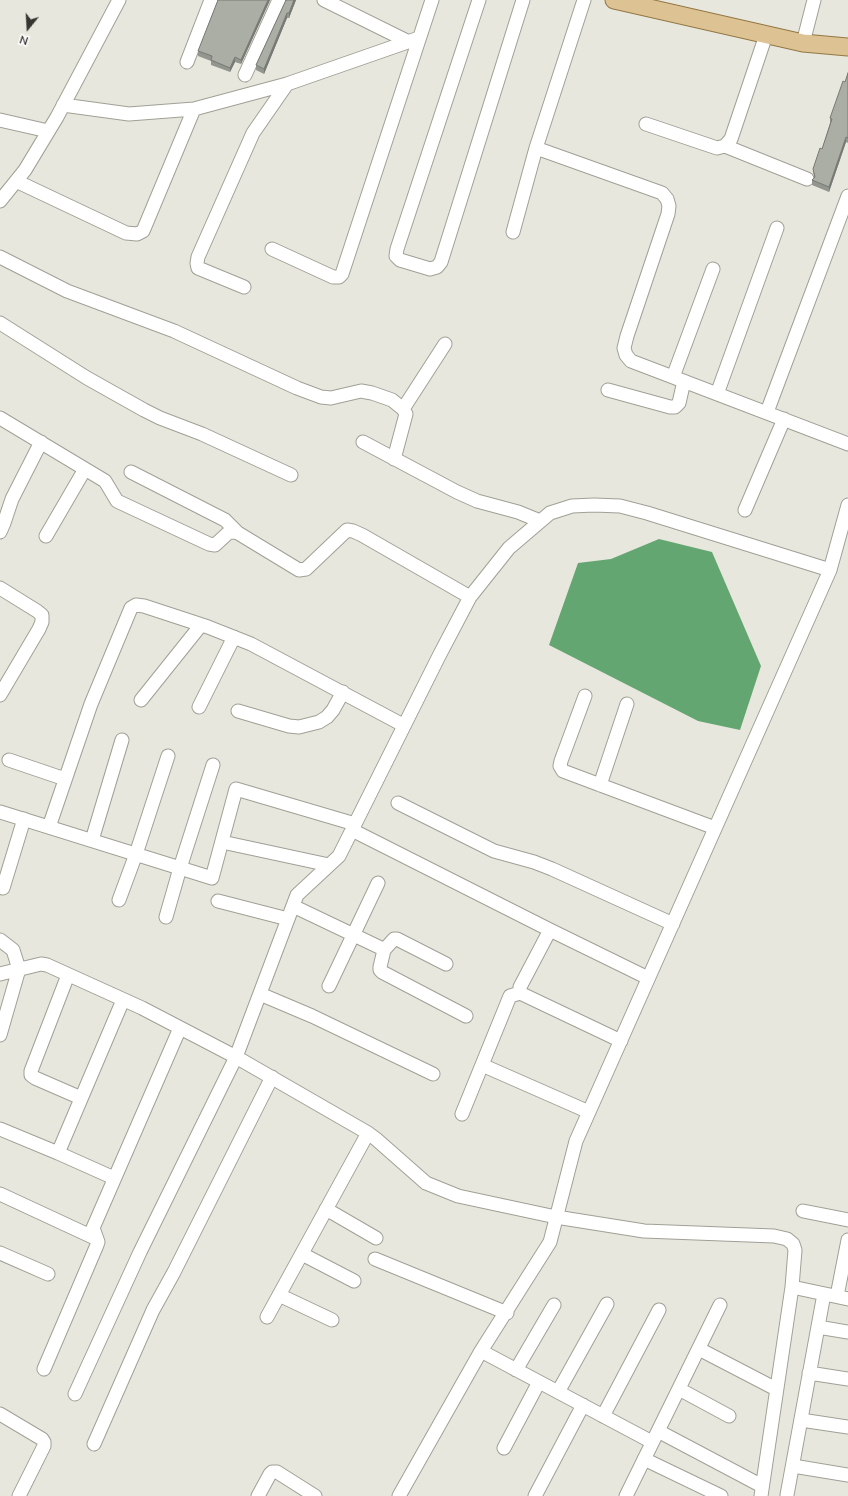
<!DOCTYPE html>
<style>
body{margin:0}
#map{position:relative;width:848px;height:1496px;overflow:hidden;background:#e8e7dd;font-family:"Nunito Sans",sans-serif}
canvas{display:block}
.north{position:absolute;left:8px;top:8px;width:40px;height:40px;-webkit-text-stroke:3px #fff;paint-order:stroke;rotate:198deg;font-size:11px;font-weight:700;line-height:16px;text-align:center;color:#353531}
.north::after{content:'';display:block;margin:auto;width:14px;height:18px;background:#353531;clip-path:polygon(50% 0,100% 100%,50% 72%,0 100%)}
</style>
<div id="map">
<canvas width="848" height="1496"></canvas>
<div class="north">N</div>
</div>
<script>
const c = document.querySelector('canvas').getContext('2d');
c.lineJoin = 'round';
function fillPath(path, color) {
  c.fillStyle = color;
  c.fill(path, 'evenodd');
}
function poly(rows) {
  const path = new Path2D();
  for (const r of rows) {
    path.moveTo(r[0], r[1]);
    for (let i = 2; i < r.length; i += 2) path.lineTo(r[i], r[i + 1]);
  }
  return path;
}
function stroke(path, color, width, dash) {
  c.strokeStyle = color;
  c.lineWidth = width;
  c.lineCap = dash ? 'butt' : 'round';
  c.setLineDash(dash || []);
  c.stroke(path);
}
const water = poly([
 [659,539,712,552,761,666,740,730,698,721,549,645,578,563,611,559]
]);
const minor = poly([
 [324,0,409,42],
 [479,0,397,249,396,256,400,260,430,269,437,267,441,262,523,0],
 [803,43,814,0],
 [187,62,211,0],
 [245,75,279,0],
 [63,105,129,114,194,109,287,84,419,38],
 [0,120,48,131],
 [646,124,717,148,725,146,731,139,766,35],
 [725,146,807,179],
 [536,148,662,193,667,199,669,206,668,214,627,336,624,348,626,355,631,361,848,444],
 [16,181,126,233,137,234,143,231,146,224,194,109],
 [0,201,25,170,57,117,119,0],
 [513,232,536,148,584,0],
 [272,249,333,277,339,277,342,274,432,0],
 [0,257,67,291,174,331,297,388,321,397,331,398,361,391,372,393,392,400,403,409,406,414,394,459],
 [244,287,198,268,197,263,198,257,253,133,287,84],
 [0,323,87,378,144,410,160,418,202,434,291,475],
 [673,377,713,269],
 [608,390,670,407,675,407,679,403,684,381],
 [717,394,777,228],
 [403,409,445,344],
 [767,412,848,196],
 [0,418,105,481,117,501,209,544,215,545,228,533,233,532,238,533,299,570,306,569,347,530,353,531,362,535,470,597],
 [363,442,457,492,477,501,518,512,540,521],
 [131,472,225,520,238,533],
 [745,510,784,419],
 [0,532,4,523,12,499,41,442],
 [46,536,85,469],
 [0,588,37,611,42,615,42,622,39,629,0,695],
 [585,696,561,761,560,766,563,771,715,828],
 [141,700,201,625],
 [199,707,234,637],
 [238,711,289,726,299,727,319,722,327,717,333,710,343,692],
 [9,760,65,779],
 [600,785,627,704],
 [398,803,494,851,534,862,552,869,673,924],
 [0,812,212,878,236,789,355,824],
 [49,827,91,704,131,608,136,605,144,606,208,627,251,644,403,725],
 [352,830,550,930,648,978],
 [92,840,122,740],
 [222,842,329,865],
 [3,888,24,819],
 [119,900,136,854,168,756],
 [218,901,288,919],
 [293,906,381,948,384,950,380,967,380,970,382,972,466,1016],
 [166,917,180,868,213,765],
 [550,930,520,987,520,993,621,1041],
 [0,940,13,950,19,969,0,1035],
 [384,950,394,939,397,939,446,964],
 [0,974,41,964,47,965,142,1008,236,1057,368,1133,376,1139,426,1183,458,1196,556,1217,644,1231,774,1236,787,1239,793,1244,795,1250,792,1287,761,1496],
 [68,975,31,1071,31,1075,35,1078,81,1098],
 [329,986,378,883],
 [260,994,312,1016,433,1074],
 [482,1065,589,1112],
 [462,1114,510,996,520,993],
 [0,1129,58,1153,114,1178],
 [58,1153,123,1000],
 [0,1194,97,1239],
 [326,1209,376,1238],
 [803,1211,848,1220],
 [0,1253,48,1274],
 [302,1254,354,1281],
 [375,1259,507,1313],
 [792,1287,848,1299],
 [279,1295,332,1320],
 [837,1296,848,1240],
 [267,1317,368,1133],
 [818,1327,848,1332],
 [699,1349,776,1389],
 [481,1351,652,1442],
 [44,1369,97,1245,98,1242,93,1228,180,1028],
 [516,1370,554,1305],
 [809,1373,848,1379],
 [679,1389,729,1416],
 [558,1392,607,1304],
 [75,1394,140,1252,236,1057,297,895,339,856,439,656,470,597,509,548,550,513,572,506,594,505,620,506,647,513,830,570],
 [0,1414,42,1439,44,1442,44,1446,19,1496],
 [603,1416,659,1310],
 [801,1420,848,1427],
 [658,1431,762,1486],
 [94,1444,153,1310,174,1272,272,1077],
 [504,1448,539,1382],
 [644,1459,721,1496],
 [793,1466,848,1475],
 [787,1495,824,1294],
 [258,1496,270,1474,272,1472,277,1472,315,1496],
 [399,1496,481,1351,550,1242,576,1141,830,570,848,505],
 [535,1496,583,1405],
 [626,1496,720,1305]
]);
const major = poly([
 [614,0,803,43,848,47]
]);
const wall = poly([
 [270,0,241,64,235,62,230,72,211,65,211,61,198,56,198,51],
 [286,0,296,0,289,18,287,18,264,74,256,70,256,65],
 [848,73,848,143,846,142,829,192,812,185,812,180,814,178,813,169,822,149,830,123,830,118,845,82]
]);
const shadedWall = poly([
 [268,0,270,0,241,64,241,60],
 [294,0,296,0,289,18,289,13],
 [287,13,287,18,264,74,264,69],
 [235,57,235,62,230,72,230,68],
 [846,137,846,142,829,192,829,187]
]);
const building = poly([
 [218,0,268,0,241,60,235,57,230,68,211,60,212,56,198,51,218,0],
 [286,0,294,0,289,13,287,13,264,69,256,65,286,0],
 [848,73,848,138,846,137,829,187,812,180,815,177,813,169,820,148,822,149,832,119,830,118,843,81,845,82,848,73]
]);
fillPath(water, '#64a672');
stroke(minor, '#a1a096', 15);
stroke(major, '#937743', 19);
stroke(minor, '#fff', 13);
stroke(major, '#ddc294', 17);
fillPath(wall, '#92968e');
fillPath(shadedWall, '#777a74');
fillPath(building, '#aaaea5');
stroke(building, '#777a74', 1);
</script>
